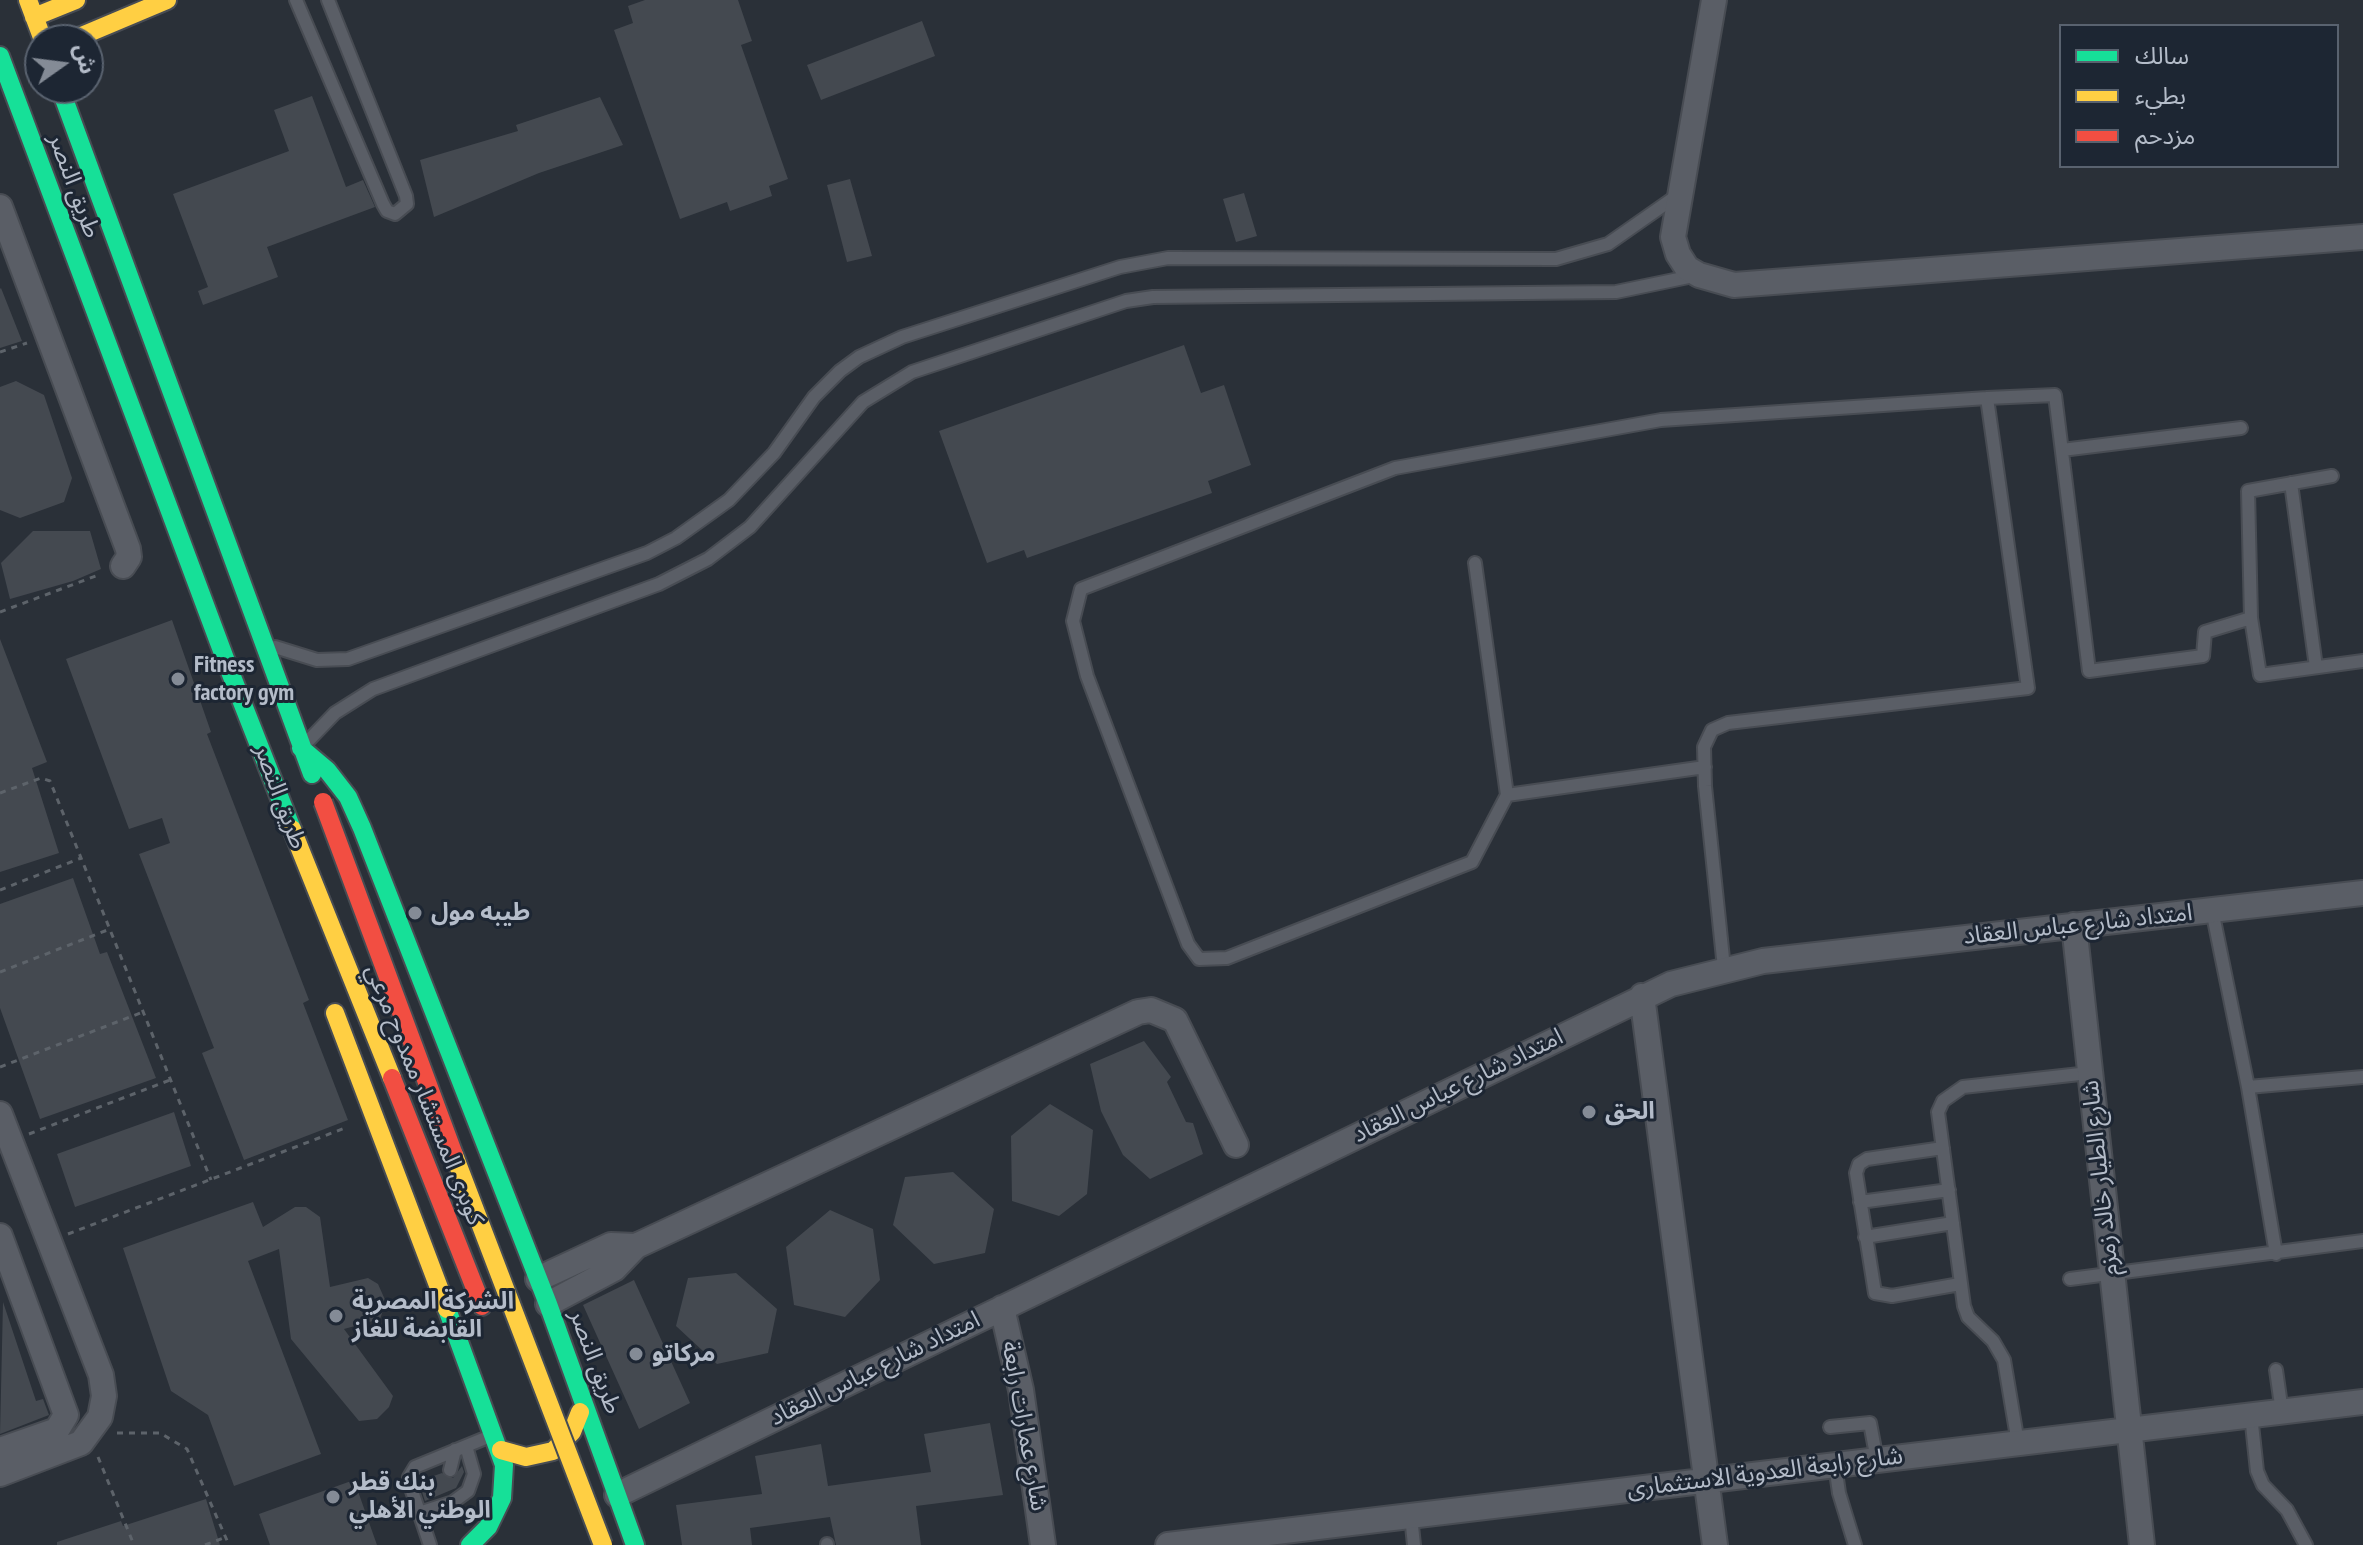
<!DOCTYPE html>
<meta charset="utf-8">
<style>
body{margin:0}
#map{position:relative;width:2363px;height:1545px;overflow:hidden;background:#2a3038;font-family:"PT Sans Narrow","Noto Sans Arabic",sans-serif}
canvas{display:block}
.legend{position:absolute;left:2059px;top:24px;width:280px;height:144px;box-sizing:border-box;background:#1d2633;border:2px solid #59626f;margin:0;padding:10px 14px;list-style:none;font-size:24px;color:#b4bcc9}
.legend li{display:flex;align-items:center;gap:16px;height:40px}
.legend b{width:40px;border:2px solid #59626f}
.north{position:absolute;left:24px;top:24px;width:80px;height:80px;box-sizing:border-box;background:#1d2633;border:2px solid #59626f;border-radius:50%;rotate:76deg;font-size:22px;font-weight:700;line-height:32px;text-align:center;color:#b4bcc9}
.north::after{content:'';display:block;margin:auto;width:28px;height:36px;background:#848b96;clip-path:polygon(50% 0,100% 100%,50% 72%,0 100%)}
</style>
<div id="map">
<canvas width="2363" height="1545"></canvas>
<ul class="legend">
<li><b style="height:10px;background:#16e098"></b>سالك</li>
<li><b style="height:10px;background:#ffcf43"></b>بطيء</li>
<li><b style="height:10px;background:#f24e42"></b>مزدحم</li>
</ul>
<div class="north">ش</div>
</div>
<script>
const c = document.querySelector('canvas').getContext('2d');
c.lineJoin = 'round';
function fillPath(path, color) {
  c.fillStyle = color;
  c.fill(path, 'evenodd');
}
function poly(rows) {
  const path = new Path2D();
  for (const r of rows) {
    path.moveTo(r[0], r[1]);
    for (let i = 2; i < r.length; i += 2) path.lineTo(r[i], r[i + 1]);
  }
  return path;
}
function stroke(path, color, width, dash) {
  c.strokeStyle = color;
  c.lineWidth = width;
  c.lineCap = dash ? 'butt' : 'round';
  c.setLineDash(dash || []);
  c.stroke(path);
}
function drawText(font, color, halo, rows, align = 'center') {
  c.font = font + ' "PT Sans Narrow","Noto Sans Arabic",sans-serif';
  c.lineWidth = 6;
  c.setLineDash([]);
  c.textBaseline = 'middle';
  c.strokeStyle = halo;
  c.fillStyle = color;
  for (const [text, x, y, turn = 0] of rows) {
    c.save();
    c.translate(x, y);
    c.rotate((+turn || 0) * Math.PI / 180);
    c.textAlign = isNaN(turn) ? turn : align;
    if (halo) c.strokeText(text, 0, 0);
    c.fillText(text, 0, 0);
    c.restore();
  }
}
const building = poly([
 [645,0,738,0,752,41,741,45,788,179,769,186,772,196,730,211,727,202,680,219,614,30,633,23,628,6],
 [922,21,935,56,821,100,807,65],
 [312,96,346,187,363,180,375,207,267,247,278,277,203,305,198,291,208,287,173,194,289,151,274,110],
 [600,97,623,145,539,173,434,217,420,160,518,131,516,125],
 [850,179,872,256,847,262,827,185],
 [1244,193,1257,236,1236,242,1223,199],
 [1,288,22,341,0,348,0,289],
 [1184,345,1201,393,1224,385,1251,465,1208,481,1212,493,1027,558,1024,550,987,563,939,431],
 [16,381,44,395,72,478,64,502,20,518,0,510,0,387],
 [33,531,90,531,101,569,73,581,10,599,1,563],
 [172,620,211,732,207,734,309,1000,303,1003,348,1120,244,1160,202,1053,214,1048,139,854,170,843,162,818,129,829,66,659],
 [0,639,47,762,32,768,59,853,0,872],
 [73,878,100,954,107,952,156,1078,40,1119,0,1008,0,904],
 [1144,1041,1171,1077,1167,1082,1186,1122,1193,1123,1203,1154,1150,1179,1123,1155,1101,1111,1090,1064],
 [1050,1104,1093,1130,1087,1194,1059,1216,1012,1201,1011,1136],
 [174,1112,191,1166,75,1207,57,1154],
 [953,1172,994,1209,985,1253,934,1264,893,1225,905,1177],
 [253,1202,263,1227,295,1207,306,1207,320,1217,330,1287,368,1278,378,1284,386,1302,380,1319,344,1329,393,1396,389,1407,377,1419,359,1421,291,1339,279,1249,248,1261,321,1454,234,1486,208,1415,171,1391,123,1248],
 [830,1210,873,1229,880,1280,845,1317,794,1305,786,1247],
 [736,1273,777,1309,768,1353,717,1364,676,1326,688,1278],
 [634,1280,690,1403,639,1429,583,1305],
 [3,1302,36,1401,43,1399,49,1415,0,1434],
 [990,1423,1003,1495,916,1506,921,1545,836,1545,830,1517,750,1528,752,1545,682,1545,676,1505,762,1494,755,1456,821,1444,828,1486,931,1472,924,1434],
 [462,1466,464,1472,456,1488,425,1501,422,1492,428,1478,442,1473,453,1478],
 [354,1480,377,1545,270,1545,259,1514],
 [206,1499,220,1545,57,1545,57,1542,121,1521,123,1526]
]);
const path = poly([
 [0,352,27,343],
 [0,612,101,574],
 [0,793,41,778,50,781,211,1180],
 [0,890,81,858],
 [0,972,110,929],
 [0,1067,143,1012],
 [29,1134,170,1080],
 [68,1234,345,1128],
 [117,1433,160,1433,187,1449,229,1545],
 [98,1457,134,1545],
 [205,1545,226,1537]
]);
const lane = poly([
 [296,0,383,204,387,211,395,214,407,204,406,196,328,0],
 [2062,450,2241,428],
 [2291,483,2316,667],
 [1475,563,1507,795,1472,862,1227,958,1199,959,1188,944,1087,676,1073,621,1081,589,1395,468,1661,420,1987,398],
 [2251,618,2248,491,2332,476],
 [275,647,317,660,348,659,647,553,676,538,729,500,774,453,814,397,840,371,859,357,902,337,1120,267,1168,258,1556,259,1608,244,1678,195],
 [309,740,335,713,373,689,659,584,708,559,750,527,863,402,912,372,1126,301,1153,297,1616,292,1698,275],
 [1507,795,1705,767],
 [2212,910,2248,1087,2276,1254],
 [1724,968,1705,786,1704,747,1712,730,1728,723,2028,688,1987,398,2055,395,2089,671,2203,656,2205,632,2251,618,2260,675,2363,661],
 [2248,1087,2363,1077],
 [1943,1148,1867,1159,1859,1164,1856,1173,1875,1293,1892,1296,1960,1284],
 [1860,1202,1949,1190],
 [1865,1237,1953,1223],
 [2070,1279,2363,1241],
 [2276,1370,2282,1412],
 [2251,1415,2257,1471,2263,1485,2287,1510,2306,1545],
 [1830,1427,1870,1423,1877,1460],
 [2018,1443,2004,1360,1993,1341,1968,1317,1964,1306,1938,1112,1943,1101,1963,1087,2089,1073],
 [1835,1465,1839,1493,1855,1545],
 [450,1470,455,1450],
 [419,1513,453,1502,468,1491,474,1474,466,1446],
 [1411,1516,1414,1545],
 [827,1544,827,1545],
 [430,1545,411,1488,409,1477,415,1467,488,1437]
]);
const street = poly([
 [1714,0,1673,237,1678,254,1687,268,1699,275,1734,285,2363,237],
 [0,207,128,549,129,557,123,566],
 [2074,925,2142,1545],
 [1642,996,1715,1545],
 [0,1114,101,1375,104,1396,100,1417,81,1443,0,1474],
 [0,1236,66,1415,57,1430,0,1450],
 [538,1279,611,1245,636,1246],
 [548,1304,614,1269,636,1246,1138,1012,1151,1010,1175,1020,1236,1145],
 [1002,1308,1021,1390,1043,1545],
 [617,1495,1671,984,1763,961,2363,893],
 [1168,1545,2363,1402]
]);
const fast = poly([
 [0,56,227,664,292,829],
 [60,88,312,774],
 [301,748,327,770,348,797,362,828,548,1304,635,1545],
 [447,1309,504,1465,502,1498,488,1527,470,1545]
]);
const slow = poly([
 [28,0,43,40],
 [34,17,76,0],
 [72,40,167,0],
 [292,829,392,1078],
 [335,1013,447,1309],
 [501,1450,526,1457,553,1451,572,1432,580,1412]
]);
const jam = poly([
 [392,1078,482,1306]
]);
const slowBridge = poly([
 [454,1155,603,1545]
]);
const jamBridge = poly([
 [323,802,454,1155]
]);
const markers = [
 [178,679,8,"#848b96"],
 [415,913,8,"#848b96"],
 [1589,1112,8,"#848b96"],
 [336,1316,8,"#848b96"],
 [636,1354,8,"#848b96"],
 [333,1497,8,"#848b96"]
];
const streetNames = [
 ["طريق النصر",74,186,70],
 ["طريق النصر",280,797,70],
 ["امتداد شارع عباس العقاد",2078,925,-6],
 ["امتداد شارع عباس العقاد",1458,1086,-26],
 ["كوبرى المستشار ممدوح مرعي",424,1095,68],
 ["شارع الطيار خالد زمزم",2101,1178,-96],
 ["طريق النصر",595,1362,70],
 ["امتداد شارع عباس العقاد",875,1369,-26],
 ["شارع عمارات رابعة",1024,1426,80],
 ["شارع رابعة العدوية الاستثمارى",1765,1473,-7]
];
const poiNames = [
 ["Fitness",194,665],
 ["factory gym",194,693],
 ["طيبه مول",431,913],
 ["الحق",1605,1112],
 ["الشركة المصرية",352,1302],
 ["القابضة للغاز",352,1330],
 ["مركاتو",652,1354],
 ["بنك قطر",349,1483],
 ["الوطني الأهلي",349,1511]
];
fillPath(building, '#444950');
stroke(lane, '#484c53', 16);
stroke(street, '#484c53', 28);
stroke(fast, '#484c53', 22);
stroke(slow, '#484c53', 22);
stroke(jam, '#484c53', 22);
stroke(path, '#5d636a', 3, [6, 6]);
stroke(lane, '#5a5e66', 12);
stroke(street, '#5a5e66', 24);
stroke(fast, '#16e098', 18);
stroke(slow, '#ffcf43', 18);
stroke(jam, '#f24e42', 18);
stroke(slowBridge, '#474c53', 22, []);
stroke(jamBridge, '#474c53', 22, []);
stroke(slowBridge, '#ffcf43', 18);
stroke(jamBridge, '#f24e42', 18);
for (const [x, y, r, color] of markers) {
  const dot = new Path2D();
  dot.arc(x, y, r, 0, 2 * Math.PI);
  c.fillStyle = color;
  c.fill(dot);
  stroke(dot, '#1d2633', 3);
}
drawText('24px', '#b4bcc9', '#1d2633', streetNames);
drawText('bold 24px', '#b4bcc9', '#1d2633', poiNames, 'left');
</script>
